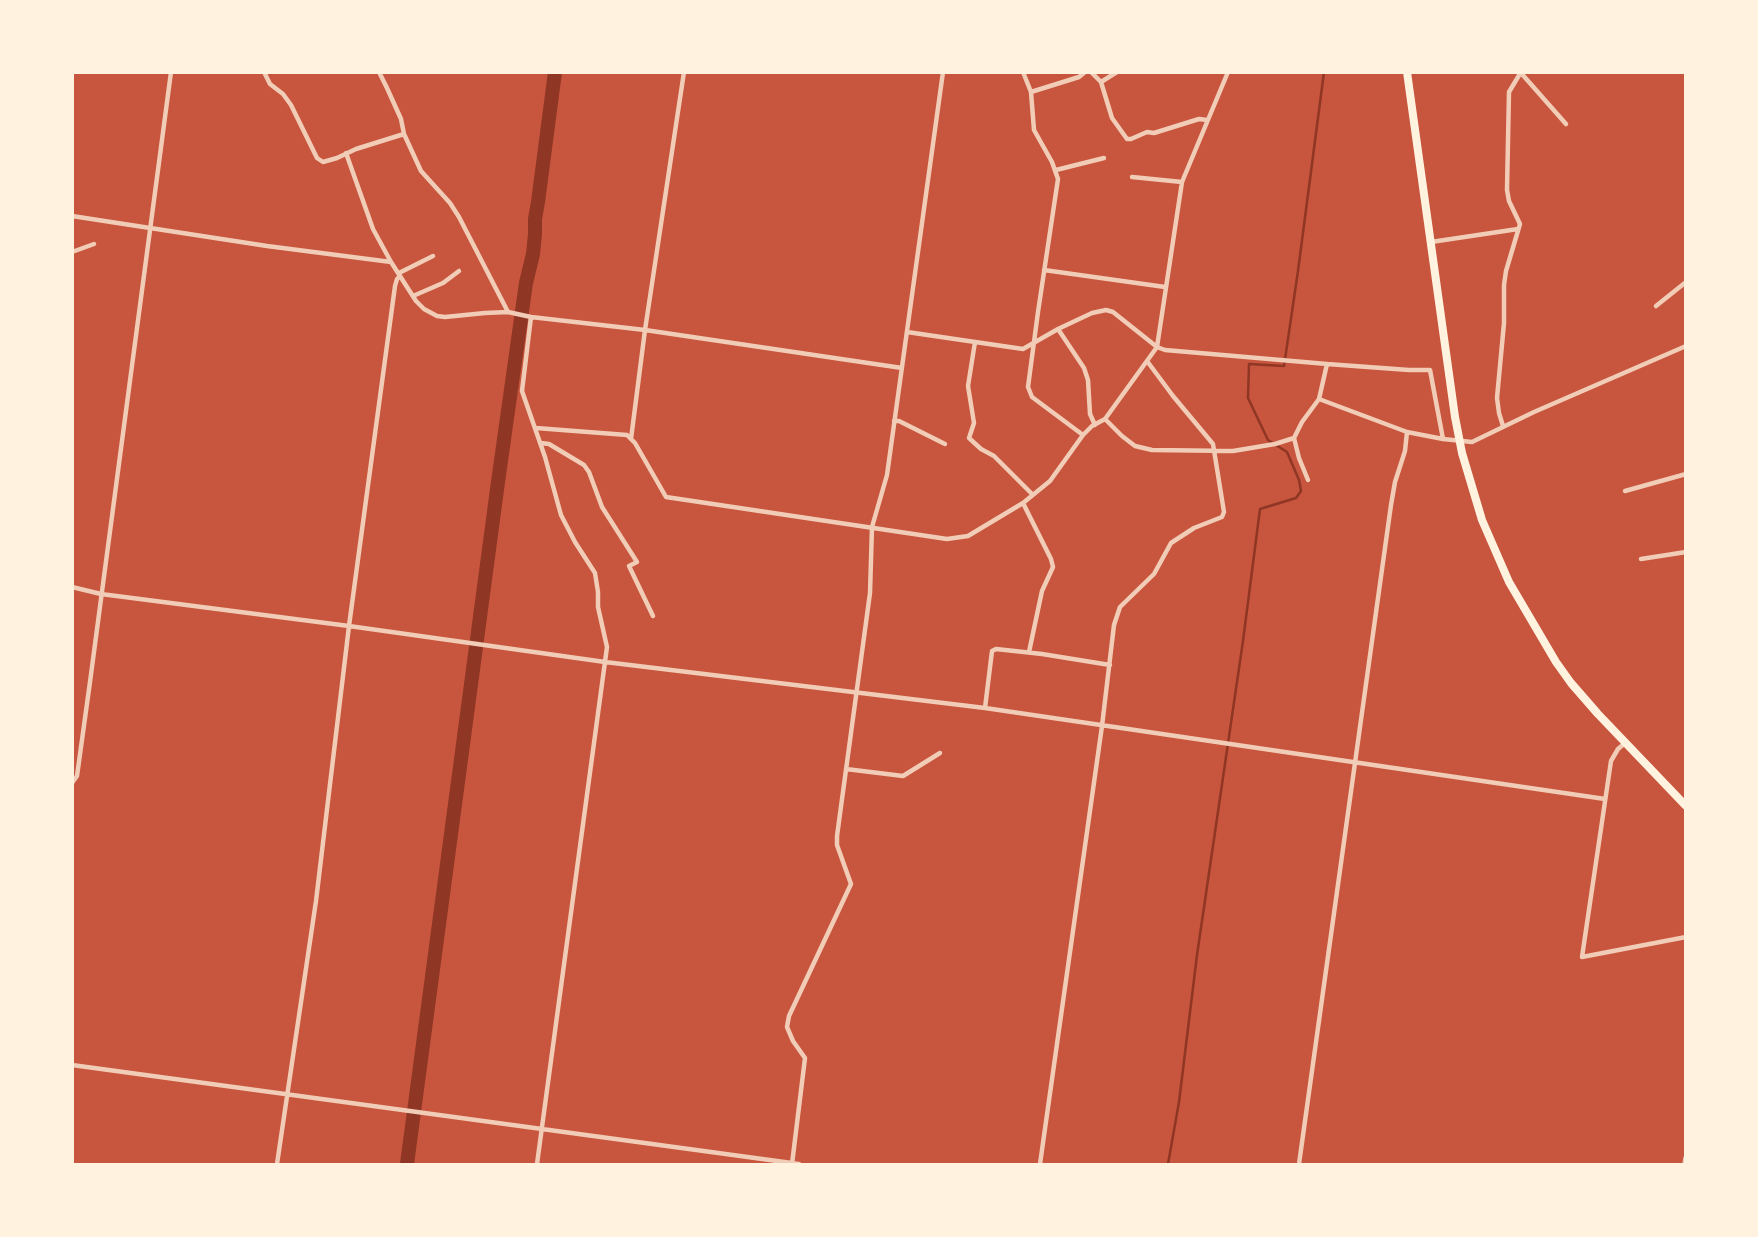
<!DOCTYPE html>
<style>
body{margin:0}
#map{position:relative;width:1758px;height:1237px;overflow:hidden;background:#c8553d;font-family:Cabin,sans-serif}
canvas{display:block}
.frame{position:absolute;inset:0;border:74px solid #fff3e0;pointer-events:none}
</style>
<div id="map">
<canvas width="1758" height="1237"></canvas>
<div class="frame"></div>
</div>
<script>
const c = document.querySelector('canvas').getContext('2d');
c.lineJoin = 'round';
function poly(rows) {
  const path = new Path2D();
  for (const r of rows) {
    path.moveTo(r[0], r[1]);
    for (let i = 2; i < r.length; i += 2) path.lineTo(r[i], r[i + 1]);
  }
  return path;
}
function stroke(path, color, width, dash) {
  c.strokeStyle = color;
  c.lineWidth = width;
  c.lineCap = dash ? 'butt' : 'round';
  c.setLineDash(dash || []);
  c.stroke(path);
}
const stream = poly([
 [1168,1164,1179,1102,1197,955,1243,641,1260,509,1296,498,1301,491,1299,480,1287,452,1268,440,1248,398,1249,364,1284,366,1298,271,1324,72]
]);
const river = poly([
 [407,1164,498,482,526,283,533,254,535,234,535,219,538,202,555,72]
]);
const minor = poly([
 [264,72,270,84,283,94,291,105,317,158,323,162,337,158,356,149,404,134],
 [379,72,387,88,401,119,404,134,421,171,450,203,459,217,508,312],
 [1023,72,1031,92,1034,130,1052,162,1058,179,1038,312,1028,387,1032,397,1083,435],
 [1091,72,1101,82,1117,72],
 [1521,73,1566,124],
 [1101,82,1112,118,1127,139,1131,139,1147,132,1154,133,1199,119,1207,120],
 [1031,92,1079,77,1085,72],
 [346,153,373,229,391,262],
 [1056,170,1104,158],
 [1132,177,1182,182],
 [72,216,267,246,391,262,416,301,424,309,437,316,445,317,485,313,508,312,531,317,645,330,902,368],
 [1431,242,1518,229],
 [72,252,94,244],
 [1044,270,1165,287],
 [399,273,433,256],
 [413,296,443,283,459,271],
 [1656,306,1686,282],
 [531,317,522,391,545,457,561,515,575,542,595,573,598,592,598,607,607,647,537,1164],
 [1058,329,1084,368,1088,380,1090,414,1095,425],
 [907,332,1023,349,1058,329,1092,313,1106,310,1113,312,1157,347,1165,350,1327,364,1409,370,1430,370,1443,439],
 [975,342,968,386,974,423,969,438,981,449,994,456,1033,495],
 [1319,399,1407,432,1443,439,1472,442,1534,412,1686,346],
 [1105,419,1122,436,1135,446,1152,450,1233,451,1275,444,1294,438,1302,422,1319,399,1327,364],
 [894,421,899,421,945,444],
 [1503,426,1499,413,1497,398,1504,323,1504,285,1506,271,1520,224,1509,201,1507,190,1509,92,1521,72],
 [536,428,627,435,635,443,666,497,947,539,968,536,1023,503,1050,481,1083,435,1092,426,1105,419,1157,347,1182,182,1228,72],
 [1294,438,1299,458,1308,480],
 [631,439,645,330,684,72],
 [541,443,549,444,584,465,589,472,602,507,637,562,629,566,653,616],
 [1625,491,1686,474],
 [1023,503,1051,559,1053,567,1042,591,1029,652],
 [1641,559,1686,552],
 [72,587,101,594,349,626,605,662,985,708,1605,799],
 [985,708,992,651,996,649,1042,654,1110,665],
 [1625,743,1618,749,1611,761,1582,957,1686,937],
 [846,769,903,776,940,753],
 [72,783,77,776,90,682,171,72],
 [72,1065,799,1164],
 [277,1164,316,901,349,626,395,286,397,279,400,276],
 [792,1164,805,1058,793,1041,787,1027,789,1016,851,884,837,845,837,836,870,593,872,527,887,475,943,72],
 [1040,1164,1102,726,1114,625,1120,607,1154,574,1171,543,1194,528,1222,517,1224,512,1213,444,1173,396,1147,361],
 [1299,1164,1391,505,1395,482,1405,451,1407,432]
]);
const tertiary = poly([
 [1685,1164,1686,1158]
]);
const trunk = poly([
 [1407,72,1455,417,1462,453,1482,520,1509,582,1556,662,1571,683,1598,714,1686,806]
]);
stroke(stream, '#8f3625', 2.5);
stroke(river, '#8f3625', 14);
stroke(minor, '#f1ccb7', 4.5);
stroke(tertiary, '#f1ccb7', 5.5);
stroke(trunk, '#fff3e0', 8);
</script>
